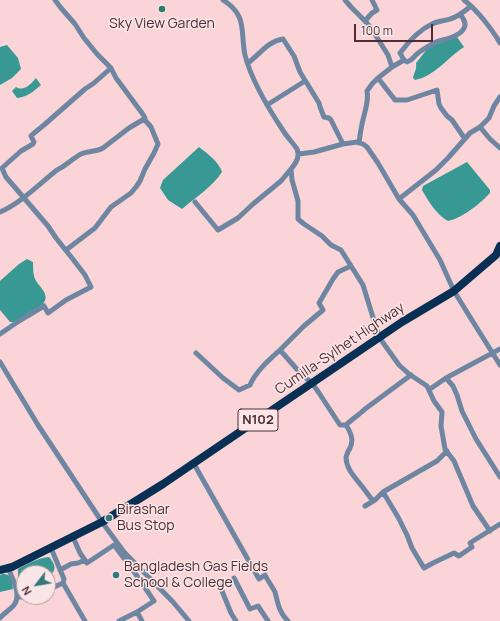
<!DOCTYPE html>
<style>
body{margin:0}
#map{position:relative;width:500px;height:621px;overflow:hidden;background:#fad4d7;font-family:Manrope,sans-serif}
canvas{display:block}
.north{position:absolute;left:16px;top:565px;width:40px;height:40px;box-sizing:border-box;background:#fae6e8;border:1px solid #b69c9f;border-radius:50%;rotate:239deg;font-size:11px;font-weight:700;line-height:16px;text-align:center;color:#512c32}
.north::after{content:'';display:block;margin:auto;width:14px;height:18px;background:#307976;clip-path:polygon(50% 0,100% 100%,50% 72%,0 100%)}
.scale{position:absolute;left:354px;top:24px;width:79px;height:18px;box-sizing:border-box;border:2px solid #512c32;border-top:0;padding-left:5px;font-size:12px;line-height:14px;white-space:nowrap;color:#512c32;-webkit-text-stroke:3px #fae6e8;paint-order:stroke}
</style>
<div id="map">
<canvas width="500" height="621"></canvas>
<div class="north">N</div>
<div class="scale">100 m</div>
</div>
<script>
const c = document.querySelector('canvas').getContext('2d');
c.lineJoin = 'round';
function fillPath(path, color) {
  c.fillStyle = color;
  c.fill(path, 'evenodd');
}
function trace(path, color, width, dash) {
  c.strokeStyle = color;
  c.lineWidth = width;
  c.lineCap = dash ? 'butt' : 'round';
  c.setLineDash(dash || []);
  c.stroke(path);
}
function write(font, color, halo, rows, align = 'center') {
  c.font = font + ' Manrope,sans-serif';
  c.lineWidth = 3;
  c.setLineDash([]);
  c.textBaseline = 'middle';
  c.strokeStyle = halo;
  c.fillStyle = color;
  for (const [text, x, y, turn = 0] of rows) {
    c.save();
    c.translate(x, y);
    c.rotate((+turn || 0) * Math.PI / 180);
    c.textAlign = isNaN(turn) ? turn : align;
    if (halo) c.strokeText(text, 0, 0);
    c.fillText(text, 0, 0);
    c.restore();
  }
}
fillPath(new Path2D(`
 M457,37L464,47C447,58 435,76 415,80L413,78C414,72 417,70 416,63L428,48L434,45Z
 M7,45L18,58L21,69L12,78L0,85V47Z
 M36,78L41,85C33,92 27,97 17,98L12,91L16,87C24,92 31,84 36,78Z
 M199,147C207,153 219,162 222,172C213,186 195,198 182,209L168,200L160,188L163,180Z
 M467,162L490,190V193C480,204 462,218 448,221C436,214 429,202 422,190L423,186Z
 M27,259L33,262C33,266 33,272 34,276C36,286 52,293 43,304L14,322H10L0,310V281L19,264Z
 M49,557C55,564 58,571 48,576V573H24L23,585L18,578V569C27,564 38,558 49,557Z
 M3,574C12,574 12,581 13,589L0,592V575Z`), '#379894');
trace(new Path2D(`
 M223,0C248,16 240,31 245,55C251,79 270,111 284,132C288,138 293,143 297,149C300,157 296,163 291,169L292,180L298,201V219L304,224L322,236L331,245L341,250L363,285L379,337L399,365L409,374L427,386L434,401L442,412L441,426L445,449L454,461L473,506L490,531
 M345,0L351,7L365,21
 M372,0L377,10L372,13L365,21L371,28L388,55L392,67L378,78
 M464,0C477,10 492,29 500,43
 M404,60L407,62C413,60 413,57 417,54C420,51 432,44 436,42C444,39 460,37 464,28C467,23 463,18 460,14
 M248,63C259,55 268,41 283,39L294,56L300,72L319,103L320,107L324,117L329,118L331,120L343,144
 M392,67L404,60L400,53C409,41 419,30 432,24C438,21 444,21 450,19C458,17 465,11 471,6
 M267,105L305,81
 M480,127L490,139L500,148
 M359,143C360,135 361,127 363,120C365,110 369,102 367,91L372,84L378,78L395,100H407L437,90L439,104L441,108L447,116L452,120L465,139
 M299,154L314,152L343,144L357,142L363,144L367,147L378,163L399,199L413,215L440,260L454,291L465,309L500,365
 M399,199L436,170L448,158L470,133L480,127L489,118L494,106L500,97
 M195,202L218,230L238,218L253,204L281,181L291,169
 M0,212C21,203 39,184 57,170C66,166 73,158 81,154C88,151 96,152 103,148L129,128L144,119L145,118L142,113L116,78L111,68
 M66,250L95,228L111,207L131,193L136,187L140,181L145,169L154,153L158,144L151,127L144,119
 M0,334L19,321L44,306L48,313L66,300L91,287L85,275L72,258L56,238L48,226L6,177L2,168L21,151L33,144L34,142L31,136L33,134L44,125L85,89L94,83L111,68L97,54L84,38L75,24L61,8L55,0
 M280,350L304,326L323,310L319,303L333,279L338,272L351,266
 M196,353L223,378L239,390L250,385C256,371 269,360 280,350L302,375L312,383L319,393L340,425H346
 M0,362L38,425L102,522L124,552L173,602L189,621
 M446,378L453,386L457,395L462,411L476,439L500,477
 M430,389L446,378L500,349
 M194,464L259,579L265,575C268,581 272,586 275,592C278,603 279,613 288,621
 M383,492L398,517L407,535L412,548L424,568L433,563L454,553L459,556L472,547L470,543L473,541L500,524
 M373,501C370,497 367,493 364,489C357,479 346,470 346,457C347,454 348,451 350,448C354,440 351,433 346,425C352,419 359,415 365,409L411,375
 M365,506L375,500L383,492L437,461L447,451
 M73,537L80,553L87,563L114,545L135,573L154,601L137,612
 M60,570L71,564L78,563L85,560
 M234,578L250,609L258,606L268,621
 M63,583L85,621
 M220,586L231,613L236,621
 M48,589L52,588L63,583L64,579L51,548
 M17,597H24
 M0,618C4,613 10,610 14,605C22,595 12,578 8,568
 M119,621L137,612L142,621`), '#6e86a1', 5);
trace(new Path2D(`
 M0,570L12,567L102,522L163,484L402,322L454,291L496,255L500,246`), '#083055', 8);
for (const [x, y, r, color] of [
 [162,9,4,"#307976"],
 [109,518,4,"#307976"],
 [116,575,4,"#307976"]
]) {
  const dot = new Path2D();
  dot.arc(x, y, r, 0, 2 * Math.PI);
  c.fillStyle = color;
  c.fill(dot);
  trace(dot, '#fae6e8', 1.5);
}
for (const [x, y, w] of [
 [258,420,40]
]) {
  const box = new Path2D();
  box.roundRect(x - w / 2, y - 11, w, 22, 3);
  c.fillStyle = '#fae6e8';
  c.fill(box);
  trace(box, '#512c32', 1);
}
write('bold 13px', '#512c32', null, [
 ["N102",258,420]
]);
write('14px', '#512c32', '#fae6e8', [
 ["Sky View Garden",162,24,"center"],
 ["Birashar",117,510],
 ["Bus Stop",117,526],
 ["Bangladesh Gas Fields",124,567],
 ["School & College",124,583]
], 'left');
write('14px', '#512c32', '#fae6e8', [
 ["Cumilla-Sylhet Highway",340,349,-34]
]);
</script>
